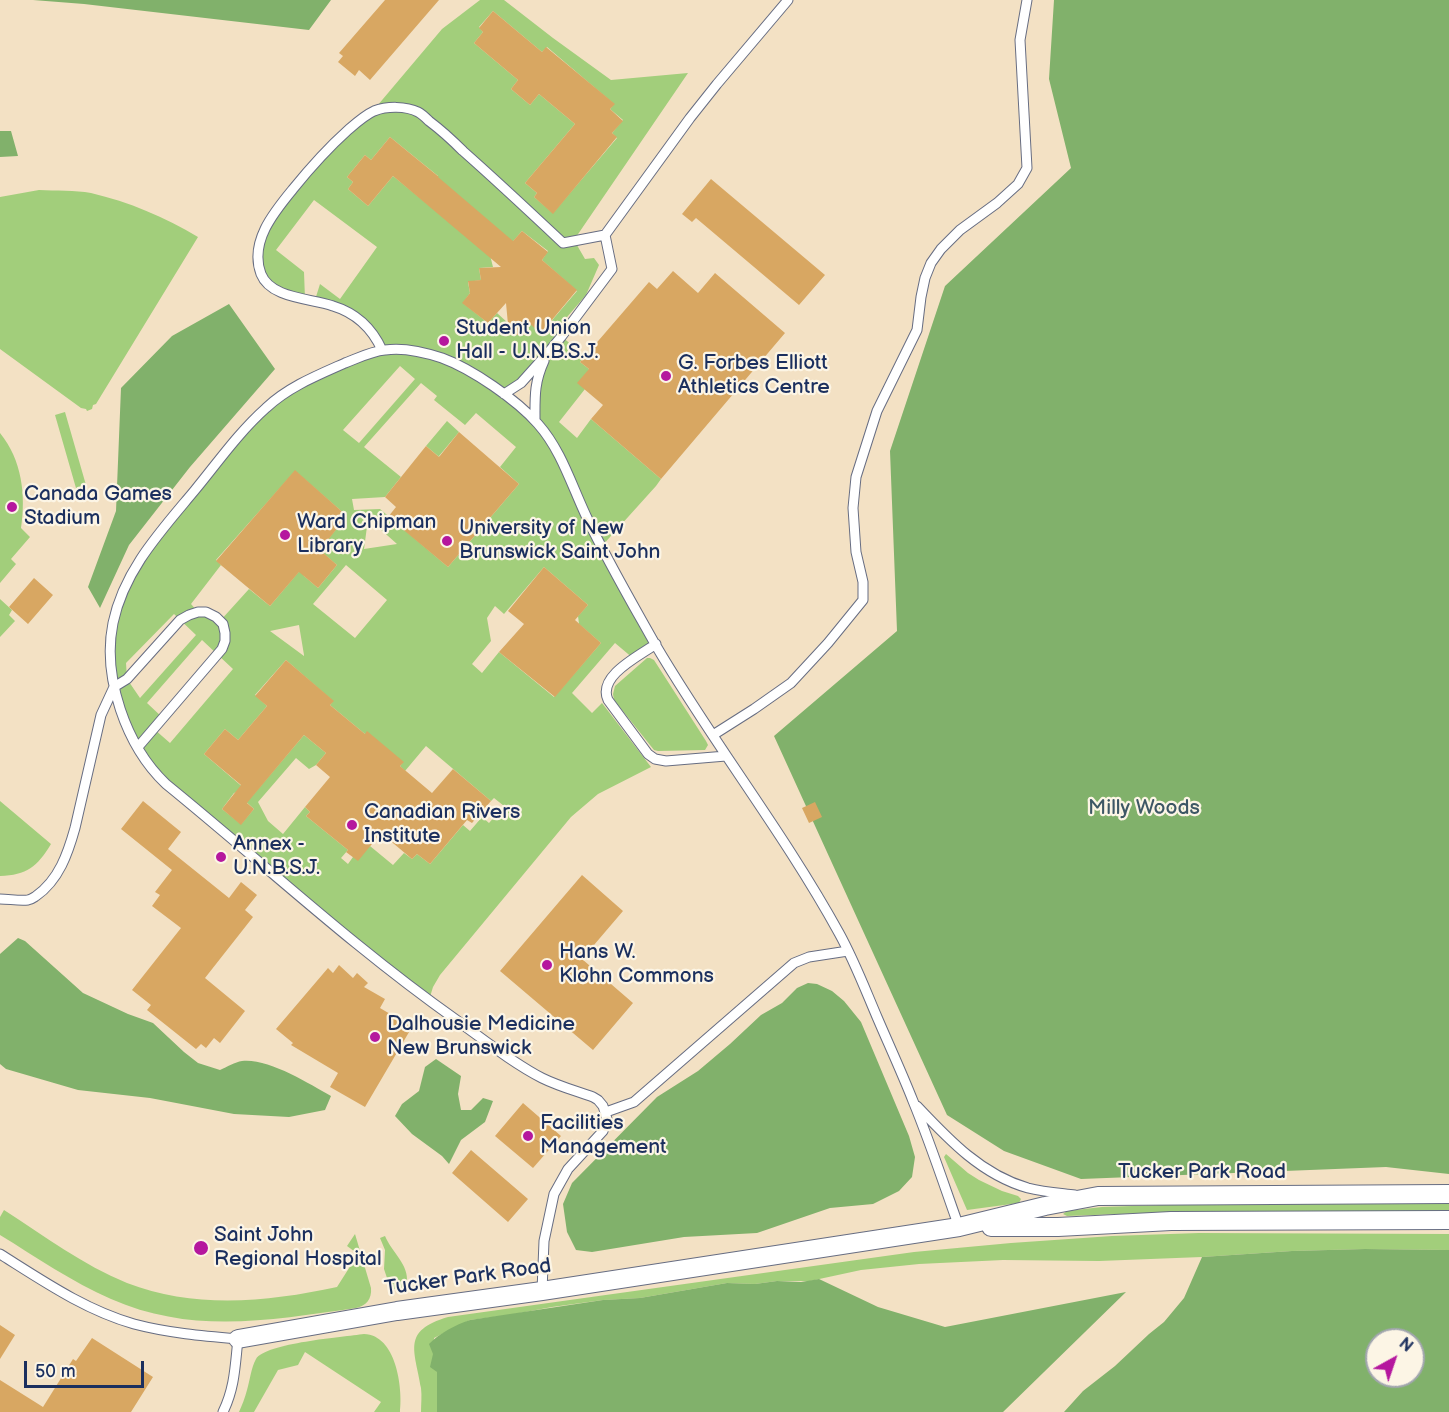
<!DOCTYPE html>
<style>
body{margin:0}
#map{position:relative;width:1449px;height:1412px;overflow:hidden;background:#f3e1c4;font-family:"Balsamiq Sans",sans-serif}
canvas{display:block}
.north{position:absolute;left:1365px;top:1328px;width:60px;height:60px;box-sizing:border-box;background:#fcf5e5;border:2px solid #a2a6af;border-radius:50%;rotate:40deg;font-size:16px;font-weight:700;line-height:24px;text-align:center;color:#1b2f5e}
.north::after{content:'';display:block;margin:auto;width:21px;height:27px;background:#b5179e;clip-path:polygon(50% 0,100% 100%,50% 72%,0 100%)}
.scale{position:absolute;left:24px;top:1361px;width:120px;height:27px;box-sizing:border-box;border:3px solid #1b2f5e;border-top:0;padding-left:8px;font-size:18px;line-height:21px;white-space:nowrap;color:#1b2f5e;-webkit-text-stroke:4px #fcf5e5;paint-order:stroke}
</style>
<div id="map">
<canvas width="1449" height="1412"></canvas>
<div class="north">N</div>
<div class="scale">50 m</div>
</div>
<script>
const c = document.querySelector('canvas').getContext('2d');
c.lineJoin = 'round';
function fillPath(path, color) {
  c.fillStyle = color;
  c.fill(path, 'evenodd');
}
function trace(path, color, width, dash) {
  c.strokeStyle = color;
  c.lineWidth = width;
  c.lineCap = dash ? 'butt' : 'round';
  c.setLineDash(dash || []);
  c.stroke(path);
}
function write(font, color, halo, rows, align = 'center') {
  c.font = font + ' "Balsamiq Sans",sans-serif';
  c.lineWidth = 4.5;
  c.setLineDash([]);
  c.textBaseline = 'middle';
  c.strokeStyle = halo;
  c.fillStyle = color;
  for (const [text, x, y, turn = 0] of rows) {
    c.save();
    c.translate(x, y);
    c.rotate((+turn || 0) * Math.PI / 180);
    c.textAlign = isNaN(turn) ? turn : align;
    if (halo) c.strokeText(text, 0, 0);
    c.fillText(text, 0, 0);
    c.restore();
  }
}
fillPath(new Path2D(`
 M480,0H504L553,38L611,80L688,73L574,240L585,259L594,258L599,265L586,295L555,331L585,356L580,362L589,369L585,389L559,422L577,438L591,419L661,479L656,486L601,547L656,644L634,659L615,643L572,693L592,713L602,703L651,767L598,794L571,817L440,975L433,987L429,1000L166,784L128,727L110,644L129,577L253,420L292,389L382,349L361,321L315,300L320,284L340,299L377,247L314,200L276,250L304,272L305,299L290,296L262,276L263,232L313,164L372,112L442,29ZM493,11L542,52L547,47L614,104L610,109L623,120L612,133L617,138L553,213L534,197L537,193L525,183L575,124L539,94L530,105L511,89L518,80L474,43L483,32L479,27ZM390,137L438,176L432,185L508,247L522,231L548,251L542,260L577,291L542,332L525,320L524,335H510L508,323L497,313L488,323L463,303L470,293L468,282L481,280L479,268L493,267L490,255L393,176L368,206L348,189L353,182L347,177L365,155L371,160ZM400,366L415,379L359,443L343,430ZM539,372L535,419L504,394ZM421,383L437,396L434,400L465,425L476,413L516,447L500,467L519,484L448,567L380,509L354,510L352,499L385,497L401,477L364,447ZM295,471L347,516L315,555L324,554L337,565L318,588L304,576L302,568L270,606L249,589L220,621L198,612L191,604L221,565L216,560ZM368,519H369L397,544L364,549ZM346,565L387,600L355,638L313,604ZM544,567L588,605L578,616L579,624L601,643L554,697L499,652L482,673L472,664L491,641L487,618L495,606L504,614ZM174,614L196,635L140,698L127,679L126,663ZM299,625L304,655V656L270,631ZM202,640L233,669L170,743L154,729L163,718L147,703ZM286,660L333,701L330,705L365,734L403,762L400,766L405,771L426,746L491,801L494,798L504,806L489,823L482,817L470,831L463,825L430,864L417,854L412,859L404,853L393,865L370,846L353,857L348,864L341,858L348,850L306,816L310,812L305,807L283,834L268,821L258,802L296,758L309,769L316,765L326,753L304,735L253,795L243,799L254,809L241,824L222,809L234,793L245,789L204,754L225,729L238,740L267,706L255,695Z
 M39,190C56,191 75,190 91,193C129,202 165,217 198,237L96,404L93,405L92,409L87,411L86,409L81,408L0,349V197Z
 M65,412L90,499L80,502L55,415Z
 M447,421L459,432L439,456L462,476L426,446Z
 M0,433C22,460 26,495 21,528L30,537L11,559L16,564L0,583Z
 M0,599L12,610L9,615L15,621L0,637Z
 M647,658H650L654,660L706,741L708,745L705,750L658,751L654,750L614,700L613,694L615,686Z
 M0,801L51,844C37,867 27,875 0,876Z
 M946,1154L968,1173L979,1180L1002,1191L1018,1196L1021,1199L1019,1203L967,1210L944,1157Z
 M1192,1204H1449V1211H1199L1067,1216L1063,1214L1067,1211L1102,1207Z
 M4,1210C44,1236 83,1265 127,1283C194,1309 268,1302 337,1287L358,1254L347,1246L355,1234L371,1288C372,1299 366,1306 356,1308C271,1320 193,1335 111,1299C72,1282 36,1257 0,1235V1217Z
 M1199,1233L1449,1234V1250L1365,1249L1292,1251L1202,1257L1099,1261L1003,1260L919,1264L861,1270L810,1281H777L755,1284L727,1283L640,1298L603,1300L552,1307L509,1315L470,1320L434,1338L433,1354L437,1372V1412H421C421,1404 422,1396 421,1388C415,1350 401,1331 448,1317L914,1252L1011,1243L1112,1236Z
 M385,1236C392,1253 409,1264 407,1283L401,1289H394L389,1284L384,1269L385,1250L380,1238Z
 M364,1334C396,1335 403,1387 400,1412H374L381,1402L305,1352L298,1365L278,1370L254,1412H239C242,1405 245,1398 247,1390C250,1380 251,1368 256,1359C266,1343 343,1337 364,1334Z`), '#a2ce7b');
fillPath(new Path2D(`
 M33,0H331L309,30L84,4Z
 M1054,0H1449V1174L1386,1167L1081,1179L1004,1151L947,1115L774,736L897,631L890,451L945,286L1071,168L1049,79Z
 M0,131H11L18,156L0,157Z
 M229,304L275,369L190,467L129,545L100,608L88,587L116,511L121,388L172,336Z
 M18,938L25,941L83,993L128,1014L153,1023L184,1052L198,1063L220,1070C227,1067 235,1062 242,1061C268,1058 308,1083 331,1096L325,1110L289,1117L234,1114L150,1098L78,1090L6,1069L0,1064V954Z
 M808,983L817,984L832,991L844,1001L861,1022L909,1136L915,1157L912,1177L899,1191L873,1204L830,1208L757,1233L684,1237L592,1252L576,1250L567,1232L563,1204L572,1183L657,1097L698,1071L730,1044L761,1015L782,1003L797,988Z
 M436,1059L461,1076L458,1094L461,1110H471L483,1098L493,1101L485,1122L461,1140L449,1164L442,1156L412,1134L395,1116L402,1104L419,1091L425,1067Z
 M1365,1249L1449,1250V1412H1064L1083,1391L1115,1366L1149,1334L1164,1322L1184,1298L1202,1257L1292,1251ZM1377,1340H1413V1376H1377Z
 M819,1279L878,1307L945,1327L1126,1292L1003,1412H437V1372L430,1367L433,1354L429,1344C440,1333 455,1325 470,1320L603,1300L640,1298L727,1283L755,1284L777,1281L801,1282Z`), '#81b16b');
fillPath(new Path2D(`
 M385,0H439L370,80L359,70L355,76L338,62L343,56L339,53Z
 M493,11L542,52L546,47L615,104L610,109L623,121L612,133L617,137L553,214L534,197L537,193L525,183L575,124L539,94L530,105L511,89L518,80L474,43L483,32L479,28Z
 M390,137L439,177H438L513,241L522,231L548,252L542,260L577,290L541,333L525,320V335H509L506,303L488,323L462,303L470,293L468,281L481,280L479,268L501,267L393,176L368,206L348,189L353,182L347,177L365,155L371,160Z
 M711,179L825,275L799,305L696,218L692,222L682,214Z
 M673,271L698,293L715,273L785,333L661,479L591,419L603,405L577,383L589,369L580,362L649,282L657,289Z
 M459,432L519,484L448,567L388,517L396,507L385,497L426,446L439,457Z
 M295,470L347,516L320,550L337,565L318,588L299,572L270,606L216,561Z
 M544,567L588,605L575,620L601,643L555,697L499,652L524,624L508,611Z
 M34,578L53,595L28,624L9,607Z
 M286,660L334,701L330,705L365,734L367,731L404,762L400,766L432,793L453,769L491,801L472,823L467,820L430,864L417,854L412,859L381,833L358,861L346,852L348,850L306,816L310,812L305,807L330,777L316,765L326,753L304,735L247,803L254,809L241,825L222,809L241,785L204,754L225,729L238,740L267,706L255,696Z
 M143,801L181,832L168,849L229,898L241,882L257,895L245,910L253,917L205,978L245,1011L220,1043L214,1038L206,1048L201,1044L196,1049L147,1010L151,1005L132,990L181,928L152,906L160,895L155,892L172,870L121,829Z
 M815,802L822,817L809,823L802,808Z
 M582,875L623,911L582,959L633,1003L593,1050L500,971Z
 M339,965L353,978L357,973L368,983L364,987L385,999L380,1008L412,1027L365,1107L330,1087L338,1073L291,1045L293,1043L276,1029L328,968L333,973Z
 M523,1103L561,1136L533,1168L495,1136Z
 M471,1150L528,1199L508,1222L452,1173Z
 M0,1325L15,1335L0,1359Z
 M92,1338L153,1377L131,1412H0V1380L43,1407L73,1359L76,1361Z`), '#d8a762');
const service = new Path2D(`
 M382,350C372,328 356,313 333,306C311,298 271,299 261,274C249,242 274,212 293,189C310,168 328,148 348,130C356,123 365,115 374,111C387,106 406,106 418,112C422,114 426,118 429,121C441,130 452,140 463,151C497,181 530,212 563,243L605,235L690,118L717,84L788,0
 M504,394L521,383L547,354L561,337L612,269L605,235
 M535,420C535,397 534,383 544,361
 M656,644C639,656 597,676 608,700L648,754L655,759L666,761L726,756
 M713,735L754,709L791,683L828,643L863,600V582L856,552L853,508L856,477L877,411L917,330L921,297L925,278L931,263L941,249L960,230L997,203L1018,184L1027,168L1020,40L1027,0
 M0,899C9,899 19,901 28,900C32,899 33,898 36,896C59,880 68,853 75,828L101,715L114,687L127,679L180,620L189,615L198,612H206L216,617L223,624L225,633V641L222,649L138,747
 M917,1106C949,1140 982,1175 1028,1188C1044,1192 1059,1193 1075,1195
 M606,1112L634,1102L794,963L809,957L848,951
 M0,1254C43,1281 85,1310 134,1324C168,1333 203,1336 238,1339C235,1366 235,1387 223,1412
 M542,1291L544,1241L554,1194L568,1169L603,1131L607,1119L603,1106L598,1100L593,1097C576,1091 558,1086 542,1078C511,1062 483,1039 455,1019C353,947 262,862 166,784C126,746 102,677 113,623C124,570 161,531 195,490C218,462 239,432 266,408C288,387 318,375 345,363C358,358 372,351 385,350C404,347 424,352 442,358C472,369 517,400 538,424C562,451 572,487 588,520C608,562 632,603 655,644C713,743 784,833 839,933C854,960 865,989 877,1017C889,1045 902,1073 913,1101C930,1142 944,1185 959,1227`);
const minor = new Path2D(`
 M991,1227H1058L1171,1221L1449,1220
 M238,1339L397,1311L542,1291L959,1227L1045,1206L1098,1196L1449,1194`);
trace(service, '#676d82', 11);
trace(minor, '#676d82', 20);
trace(service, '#fff', 9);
trace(minor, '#fff', 18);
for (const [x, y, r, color] of [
 [444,341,6,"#b5179e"],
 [666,376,6,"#b5179e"],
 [12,507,6,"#b5179e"],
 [285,535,6,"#b5179e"],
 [447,541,6,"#b5179e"],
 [352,825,6,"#b5179e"],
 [221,857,6,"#b5179e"],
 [547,965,6,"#b5179e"],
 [375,1037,6,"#b5179e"],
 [528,1136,6,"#b5179e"],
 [201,1248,8,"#b5179e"]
]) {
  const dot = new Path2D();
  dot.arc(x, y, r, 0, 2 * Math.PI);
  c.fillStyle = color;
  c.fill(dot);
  trace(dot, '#fcf5e5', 2);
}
write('21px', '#1b2f5e', '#fcf5e5', [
 ["Student Union",456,329],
 ["Hall - U.N.B.S.J.",456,353],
 ["G. Forbes Elliott",678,364],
 ["Athletics Centre",678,388],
 ["Canada Games",24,495],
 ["Stadium",24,519],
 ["Ward Chipman",297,523],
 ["Library",297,547],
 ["University of New",459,529],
 ["Brunswick Saint John",459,553],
 ["Canadian Rivers",364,813],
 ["Institute",364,837],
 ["Annex -",233,845],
 ["U.N.B.S.J.",233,869],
 ["Hans W.",559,953],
 ["Klohn Commons",559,977],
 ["Dalhousie Medicine",387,1025],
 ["New Brunswick",387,1049],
 ["Facilities",540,1124],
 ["Management",540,1148],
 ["Saint John",214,1236],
 ["Regional Hospital",214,1260]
], 'left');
write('21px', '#3d5765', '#fcf5e5', [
 ["Milly Woods",1144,809]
]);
write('21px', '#1b2f5e', '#fcf5e5', [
 ["Tucker Park Road",1202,1173],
 ["Tucker Park Road",468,1278,-8]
]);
</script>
